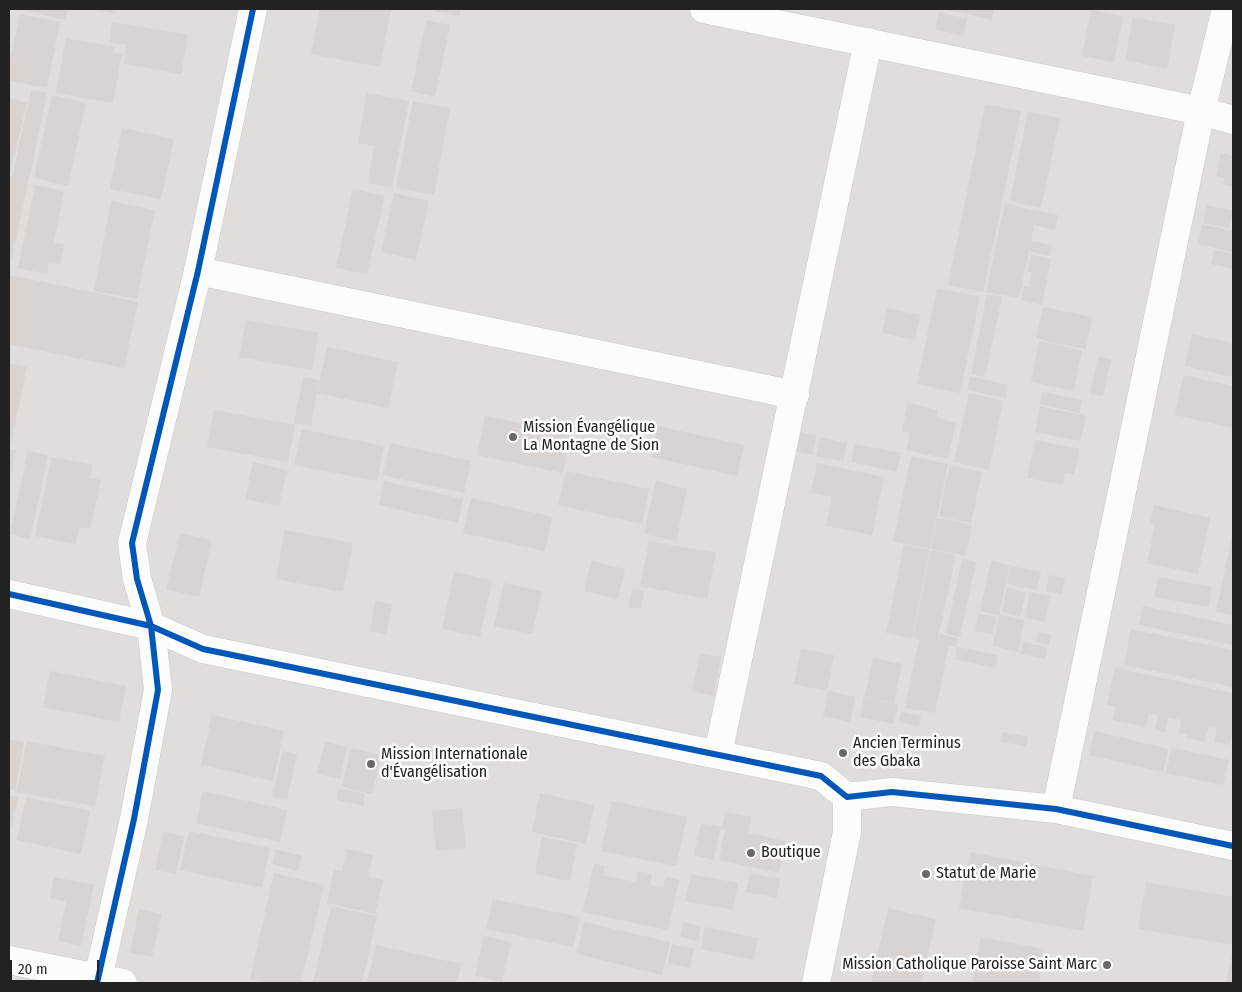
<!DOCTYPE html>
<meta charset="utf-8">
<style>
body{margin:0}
#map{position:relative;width:1242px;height:992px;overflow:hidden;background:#f0eeeb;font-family:"Fira Sans Condensed",sans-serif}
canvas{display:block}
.frame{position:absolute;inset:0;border:10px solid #222;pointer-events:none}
.scale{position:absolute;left:10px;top:960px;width:89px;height:22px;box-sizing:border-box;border:2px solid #222;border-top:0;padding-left:6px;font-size:15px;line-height:18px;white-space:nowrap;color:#222;-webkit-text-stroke:4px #fff;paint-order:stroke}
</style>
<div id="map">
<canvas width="1242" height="992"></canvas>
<div class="frame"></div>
<div class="scale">20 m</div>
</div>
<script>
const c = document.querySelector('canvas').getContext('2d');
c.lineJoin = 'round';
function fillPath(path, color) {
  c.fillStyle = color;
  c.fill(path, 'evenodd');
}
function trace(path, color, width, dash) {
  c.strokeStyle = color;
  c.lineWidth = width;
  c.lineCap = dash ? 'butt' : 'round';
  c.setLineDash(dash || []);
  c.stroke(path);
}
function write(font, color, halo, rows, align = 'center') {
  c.font = font + ' "Fira Sans Condensed",sans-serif';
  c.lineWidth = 5;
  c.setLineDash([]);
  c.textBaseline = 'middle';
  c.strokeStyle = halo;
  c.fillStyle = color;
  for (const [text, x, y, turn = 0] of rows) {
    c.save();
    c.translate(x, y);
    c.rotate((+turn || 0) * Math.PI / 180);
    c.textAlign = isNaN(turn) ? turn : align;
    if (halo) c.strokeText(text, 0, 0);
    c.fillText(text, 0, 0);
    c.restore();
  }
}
fillPath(new Path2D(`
 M9,9H1233V983H9Z`), '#dfdedc');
fillPath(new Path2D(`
 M19,9H68L65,20Z
 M94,9H116L115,14Z
 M320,9L391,10L380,67L311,54Z
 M435,9H461L459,16L434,11Z
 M944,9H994L992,20Z
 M1091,10L1123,16L1114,62L1082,56Z
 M939,12L967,19L963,36L935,29Z
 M20,14L60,22L47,88L9,81V66Z
 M1133,17L1175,25L1167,69L1125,60Z
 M426,20L450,25L435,97L411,91Z
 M112,22L188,35L181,74L124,64L127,45L109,42Z
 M66,38L114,47L112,53L122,54L113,103L56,93Z
 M31,90L47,93L12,258L9,257V98L27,103L9,176L12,177Z
 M367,93L409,101L392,187L368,183L374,146L358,143Z
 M52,95L86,103L68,186L34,178Z
 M413,101L450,108L434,195L396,188Z
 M985,104L1021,111L983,292L948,285Z
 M1028,112L1060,118L1041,208L1010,201Z
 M122,128L174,139L161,199L110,189Z
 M1221,153L1233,156V187L1223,185L1225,178L1216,176Z
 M35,185L64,191L54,242L64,244L60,264L49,262L47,274L18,268Z
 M353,189L385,196L367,274L336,268Z
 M394,193L429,201L416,260L381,252Z
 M111,201L155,210L137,299L94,291Z
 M1005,204L1058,215L1055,230L1034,225L1031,241L1052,245L1050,256L1029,251L1019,298L986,292Z
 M1207,205L1233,211L1229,228L1203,223Z
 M1202,224L1233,231L1232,252L1198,244Z
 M1214,250L1233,254V269L1211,264Z
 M1031,255L1051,259L1042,305L1021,300L1024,286L1029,287L1032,272L1028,271Z
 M10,275L138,302L124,368L9,344Z
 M937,288L980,297L960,393L917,384Z
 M987,294L1002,297L985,377L971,374Z
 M1043,307L1092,317L1086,349L1036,339Z
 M887,308L920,315L915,340L882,333Z
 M246,320L319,333L312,370L239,357Z
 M1192,334L1233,343V377L1185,366Z
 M1039,341L1082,351L1074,391L1031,382Z
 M327,347L398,362L388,408L317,393Z
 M1098,356L1111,359L1103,396L1090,394Z
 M9,363L27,367L10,449L9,448Z
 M1183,375L1233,386V428L1175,415Z
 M970,376L1008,385L1006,398L967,390Z
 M303,377L319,380L311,426L294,423Z
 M1043,392L1082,400L1079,413L1040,404Z
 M969,393L1003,401L989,470L954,462Z
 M908,403L938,410L936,418L956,423L948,459L906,450L910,433L902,431Z
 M1040,406L1086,416L1081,441L1035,432Z
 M214,410L295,425L288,462L207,447Z
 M485,416L570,433L563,473L477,455Z
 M658,426L744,445L737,476L651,457Z
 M302,429L384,446L377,481L294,465Z
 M790,430L816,436L812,455L786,449Z
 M820,437L847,443L843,461L816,456Z
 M1035,440L1080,449L1074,475L1065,473L1063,485L1027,478Z
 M390,443L471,461L464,493L383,475Z
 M855,444L901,453L897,472L851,462Z
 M9,449L16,450L10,482L9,481Z
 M28,451L48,455L30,539L10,534Z
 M911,456L948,464L930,549L893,542Z
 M52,457L93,465L90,478L101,480L90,529L79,527L76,544L35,536Z
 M253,462L287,470L279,506L245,499Z
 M817,463L884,477L872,535L826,526L832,497L811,492Z
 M950,465L982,472L971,523L939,516Z
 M566,471L649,489L642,524L558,505Z
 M384,481L463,499L458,523L379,505Z
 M656,481L687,489L676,541L644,534Z
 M471,498L552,517L545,551L463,533Z
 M1154,505L1210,518L1198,574L1147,563L1155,524L1150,523Z
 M937,518L972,525L966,556L931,549Z
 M285,530L353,543L343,592L276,579Z
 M180,533L212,540L199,597L166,589Z
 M1232,536H1233V615L1216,612Z
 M649,541L716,553L707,599L640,586Z
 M904,545L930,550L912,638L886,633Z
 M931,550L956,555L937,643H938L940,634L958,638L956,647L949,645L935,713L905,708L919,639L913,637Z
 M962,559L976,562L960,637L946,634Z
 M591,561L625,569L618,599L584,591Z
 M991,561L1010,565L999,615L980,611Z
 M1011,566L1041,572L1037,590L1007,584Z
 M454,572L492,580L480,637L442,629Z
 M1049,575L1065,578L1062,594L1046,591Z
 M1158,577L1212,587L1209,607L1154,597Z
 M504,583L542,591L532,634L494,626Z
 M1007,588L1026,593L1020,616L1002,612Z
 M632,589L644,591L641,609L628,607Z
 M1030,592L1050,596L1045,622L1025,618Z
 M375,601L392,604L386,634L370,631Z
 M1143,606L1233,625V645L1139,625Z
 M978,614L996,617L993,634L975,631Z
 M999,615L1024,620L1018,652L993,646Z
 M1131,629L1233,650V687L1124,665Z
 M1038,632L1051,634L1049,645L1036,642Z
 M1023,642L1047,647L1045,659L1020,654Z
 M957,647L998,655L996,668L955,659Z
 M801,649L834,655L827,691L794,684Z
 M700,653L721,657L713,696L692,691Z
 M873,658L902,664L894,703L865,697Z
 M1115,668L1233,693V731L1230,745L1214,742L1217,728L1209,726L1205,742L1186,738L1187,734L1179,733L1181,720L1168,717L1165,732L1155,730L1158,715L1149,713L1146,727L1113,720L1116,707L1107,705Z
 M50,671L126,686L119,722L43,707Z
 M828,691L855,697L850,722L823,716Z
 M864,697L898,705L894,724L860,717Z
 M901,712L921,716L919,726L898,722Z
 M212,715L284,731L273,781L201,765Z
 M1095,731L1168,749L1163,772L1089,755Z
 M1002,732L1028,737L1026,747L1000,741Z
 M9,739L24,742L15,790L9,789Z
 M27,741L105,756L95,806L17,792Z
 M325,742L347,747L340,779L317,774Z
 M351,748L381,755L372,794L342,787Z
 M1172,748L1229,760L1223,785L1166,773Z
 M283,751L297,754L287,800L272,797Z
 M339,788L365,794L363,806L337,800Z
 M203,791L287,810L280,842L196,823Z
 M540,793L594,805L586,844L532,832Z
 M9,795L18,797L10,837H9Z
 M26,797L90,811L81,854L17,840Z
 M612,801L687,817L676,866L601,851Z
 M462,808L466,848L436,851L432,811Z
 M725,812L751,817L748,833L786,841L779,873L719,860L725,829L722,828Z
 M701,823L721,827L713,860L694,855Z
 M189,831L270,848L262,888L180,870Z
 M163,832L184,836L176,874L155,870Z
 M542,837L577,844L570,881L535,874Z
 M275,849L302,856L298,871L272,864Z
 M347,849L373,855L368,877L383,880L375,914L327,903L334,870L342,871Z
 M970,852L1093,876L1083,931L959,908Z
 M594,863L605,866L603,875L636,882L638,871L652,874L650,885L663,888L666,877L679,880L668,930L583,912Z
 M274,873L324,885L301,983H267L250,979Z
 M750,873L780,879L777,898L746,892Z
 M691,874L738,883L733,910L685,901Z
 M54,877L94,885L81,946L58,941L66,902L50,898Z
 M1146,882L1233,897V945L1138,929Z
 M493,899L580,917L573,947L486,929Z
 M331,906L377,916L362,983H313Z
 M888,908L936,919L921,983H871Z
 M139,909L162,914L152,957L130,953Z
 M584,922L670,942L662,975L577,954Z
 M683,922L701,926L698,941L680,937Z
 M705,927L758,938L754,960L701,949Z
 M484,936L511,942L502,982L475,976Z
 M981,937L1044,949L1039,983H972Z
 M672,944L694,949L690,968L668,963Z
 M376,945L461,964L457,983H367Z
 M1232,954L1233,983H1226Z`), '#d7d4d2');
const minor = new Path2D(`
 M704,9L1201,111L1233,120
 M198,271L795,395
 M9,594L151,626L158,690L134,819L97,983
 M718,754L868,42
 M847,797L892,792L1056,809L1233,846
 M1056,809L1201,111L1226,9
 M9,960L123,983`);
const tertiary = new Path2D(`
 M253,9L198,271L132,543L137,579L151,626L203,649L821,776L847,797V832L816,983`);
trace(minor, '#c9c8c7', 29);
trace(tertiary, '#c9c8c7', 29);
trace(minor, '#fdfcfc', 28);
trace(tertiary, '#fdfcfc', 28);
trace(new Path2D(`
 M9,594L151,626L203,649L821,776L847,797L892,792L1056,809L1233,846
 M97,983L134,819L158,690L151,626L137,579L132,543L198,271L253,9`), '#0057b8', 6);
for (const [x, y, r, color] of [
 [513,437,5,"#6a6968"],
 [843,753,5,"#6a6968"],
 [371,764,5,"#6a6968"],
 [751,853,5,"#6a6968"],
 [926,874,5,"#6a6968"],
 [1107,965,5,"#6a6968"]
]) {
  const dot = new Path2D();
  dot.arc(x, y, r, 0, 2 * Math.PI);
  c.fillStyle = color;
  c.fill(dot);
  trace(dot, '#fff', 2);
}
write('16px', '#222', '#fff', [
 ["Mission Évangélique",523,428],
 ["La Montagne de Sion",523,446],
 ["Ancien Terminus",853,744],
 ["des Gbaka",853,762],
 ["Mission Internationale",381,755],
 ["d'Évangélisation",381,773],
 ["Boutique",761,853],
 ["Statut de Marie",936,874],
 ["Mission Catholique Paroisse Saint Marc",1097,965,"right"]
], 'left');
</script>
